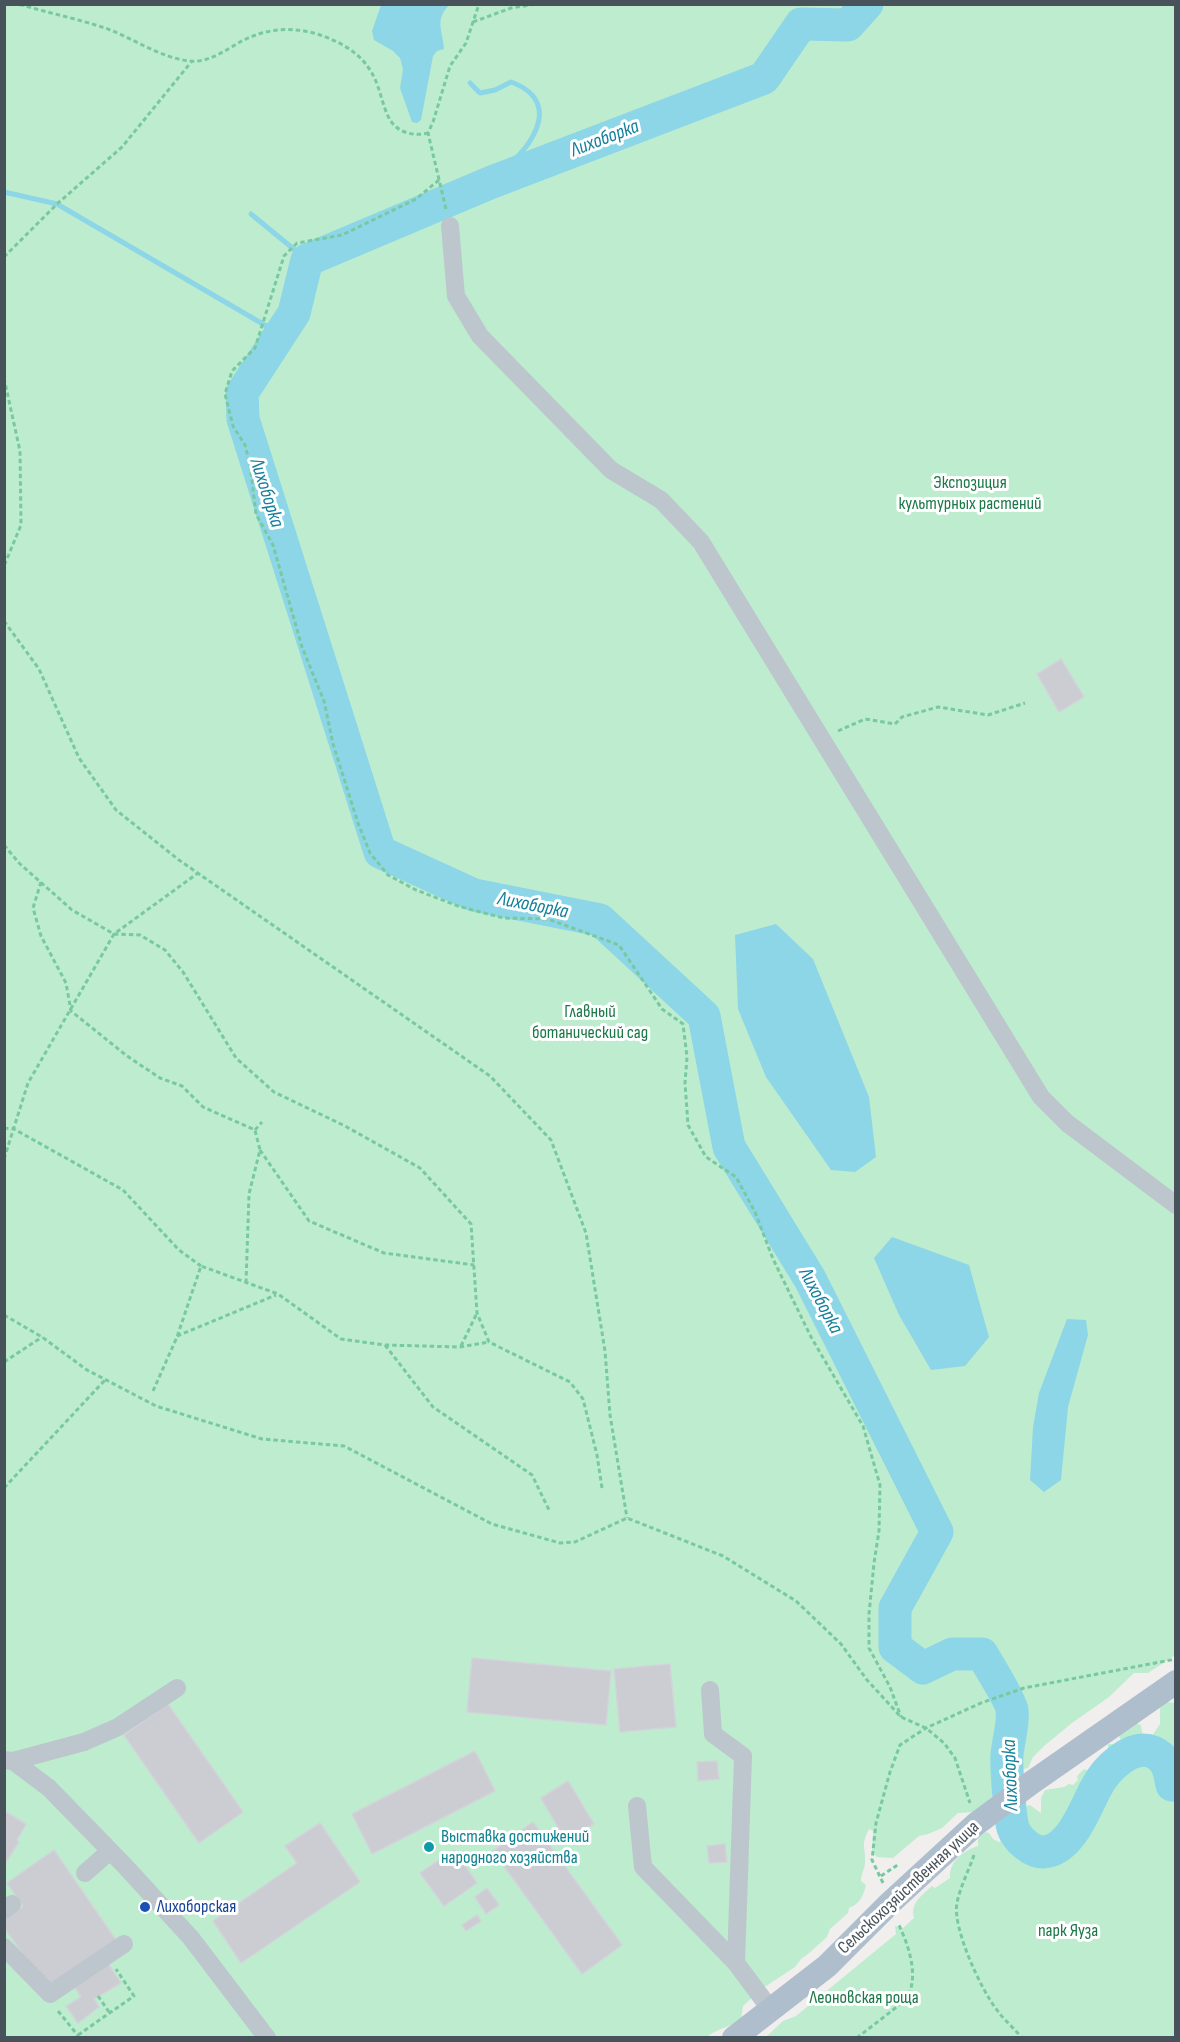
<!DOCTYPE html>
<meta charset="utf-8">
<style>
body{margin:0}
#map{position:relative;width:1180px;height:2042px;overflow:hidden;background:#f1eeee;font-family:"Sofia Sans Condensed",sans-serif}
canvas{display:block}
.frame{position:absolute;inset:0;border:6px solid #47525a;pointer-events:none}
</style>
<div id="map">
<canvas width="1180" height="2042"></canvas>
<div class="frame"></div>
</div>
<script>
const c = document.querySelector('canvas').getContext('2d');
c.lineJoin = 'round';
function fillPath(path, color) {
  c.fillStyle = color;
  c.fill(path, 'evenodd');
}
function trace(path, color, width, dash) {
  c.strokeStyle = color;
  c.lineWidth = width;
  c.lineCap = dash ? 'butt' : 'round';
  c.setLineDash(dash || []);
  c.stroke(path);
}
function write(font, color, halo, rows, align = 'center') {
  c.font = font + ' "Sofia Sans Condensed",sans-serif';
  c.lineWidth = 6;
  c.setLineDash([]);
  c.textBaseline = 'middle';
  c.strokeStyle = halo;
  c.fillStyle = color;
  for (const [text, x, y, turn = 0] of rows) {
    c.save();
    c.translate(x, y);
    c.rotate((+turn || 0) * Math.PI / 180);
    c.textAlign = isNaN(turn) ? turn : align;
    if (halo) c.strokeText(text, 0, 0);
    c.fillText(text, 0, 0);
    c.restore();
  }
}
fillPath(new Path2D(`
 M5,5H1175V1655L1148,1673H1134L1109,1697L1072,1723L1044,1746L1033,1757L1028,1768L1015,1771L994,1788L992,1797L975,1812L958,1813L942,1828L928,1834L919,1836L893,1858L877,1857L872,1852L873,1831L869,1829C860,1847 866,1845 865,1862C865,1869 861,1874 861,1881L866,1885C863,1896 860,1904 849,1908L848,1913L830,1929L827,1937L808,1954L801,1959L795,1967L763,1988L743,2006L741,2019C730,2028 717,2028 707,2037L5,2038Z
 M1167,1702L1175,1703V2037L765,2038L783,2021L796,2016L896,1934L895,1926L903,1928L914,1918C910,1903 922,1895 932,1886L935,1888L950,1878C949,1861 963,1851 978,1846V1839L985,1832L989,1833L993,1839L999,1842L1003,1839C998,1818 1001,1818 1016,1804L1024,1807L1030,1805L1041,1813V1798L1045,1790L1064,1787L1069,1784L1073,1785L1078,1780L1077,1776L1084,1769L1089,1771L1092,1764L1103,1761L1108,1757V1744H1113L1118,1751L1124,1746L1119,1736L1120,1732L1135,1723L1141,1725L1143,1739H1150L1160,1724V1707Z`), '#beeccf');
fillPath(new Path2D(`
 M381,5H449C434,21 443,30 444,49L437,51L433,56L421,120L417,123L412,122L400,88L403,69L400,58L393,51L374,40L372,31Z
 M776,924L813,959L869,1097L876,1157L855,1172L831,1170L766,1077L738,1009L735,935Z
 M892,1237L969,1265L989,1337L965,1366L931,1370L899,1315L874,1258Z
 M1067,1319L1086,1320L1088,1335L1068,1407L1061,1480L1044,1492L1030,1480L1033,1427L1039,1393Z`), '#8dd6e7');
trace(new Path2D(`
 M470,83L480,93L495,90L511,82C541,93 547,114 530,141C522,155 503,170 492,182
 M4,192L57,204L280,334
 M251,214L307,260`), '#8dd6e7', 5);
trace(new Path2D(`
 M867,4L848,25L801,24L764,78L492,182L307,260L294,313L242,393L243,419L380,852L474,895L600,920L704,1016L729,1147L810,1279L937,1532L895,1608V1647L923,1668L952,1654H982C988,1664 1011,1701 1012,1710C1014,1722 1008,1742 1007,1755C1006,1766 1010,1818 1013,1828C1017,1839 1031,1852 1043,1852C1071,1851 1085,1808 1096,1788C1105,1770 1131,1743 1153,1752C1168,1759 1169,1770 1172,1785`), '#8dd6e7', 33);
const building = new Path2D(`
 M1061,659L1084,697L1059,712L1037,674Z
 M472,1658L611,1671L606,1725L467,1712Z
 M670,1664L676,1727L620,1732L614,1669Z
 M168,1704L243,1812L199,1843L124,1735Z
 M475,1751L495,1791L372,1854L352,1814Z
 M717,1761L719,1779L698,1781L697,1762Z
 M568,1781L594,1824L566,1841L541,1798Z
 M4,1811L26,1824L17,1840L19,1842L4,1865Z
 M533,1822L622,1945L582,1974L493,1851Z
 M320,1823L360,1882L241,1963L213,1921L297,1863L285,1846Z
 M725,1844L727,1862L709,1863L707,1846Z
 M54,1850L116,1940L46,1988L4,1927V1919L23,1906L7,1883Z
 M454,1850L477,1883L444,1906L420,1873Z
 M487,1888L499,1905L486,1914L475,1897Z
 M477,1915L481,1921L466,1931L462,1925Z
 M108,1963L121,1983L94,1999L99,2007L78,2023L66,2006L81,1997L74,1986Z`);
fillPath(building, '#cbcdd2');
trace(building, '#d2d4d9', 1.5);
trace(new Path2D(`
 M12,4L22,5C49,13 78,19 105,28C133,38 160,58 190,61C208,63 226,50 240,42C266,28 293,26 320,35C338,41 357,51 368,67C380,83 381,103 389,118C396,132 413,137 428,133
 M473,22L511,8L537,4
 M439,180L416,199L342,235L297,243L284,256L255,348L232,371L225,394L233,426L245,445L250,465L256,514L273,545L302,647L324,701L333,744L358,823L370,853L388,875L416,890L458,906L503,918L548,919L619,945L662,1009L683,1024L687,1057L685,1083L688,1125L706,1157L736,1177L755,1212L773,1259L811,1337L863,1426L880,1485L879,1531L874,1563L869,1614V1648L890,1687L901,1717
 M446,209L428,133L433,122L450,66L466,43L479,4
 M4,257L57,204L122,147L192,61
 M4,378L20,451L21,525L4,566
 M4,621L39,669L79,758L116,810L179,860L490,1076L551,1140L586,1233L605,1351L610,1415L627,1518
 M838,731L865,719L895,724L902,717L938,707L988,715L1025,703
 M4,845L19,863L72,910L114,934L140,935L165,950L183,972L236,1058L274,1092L345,1126L420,1168L471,1224L477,1313L489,1342L570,1382L583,1399L597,1455L602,1488
 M41,882L33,908L41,936L66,983L71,1011L127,1056L160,1078L182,1086L203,1107L255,1130L260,1150L249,1194L246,1283
 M4,1128L14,1129L123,1190L179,1250L201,1266
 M255,1130L262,1122
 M260,1150L309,1221L384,1253L474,1265
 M4,1159L28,1083L114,934L198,873
 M4,1315L42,1337L87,1370L156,1406L262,1439L344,1446L492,1524L560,1543L575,1542L627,1518L723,1556L796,1601L841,1644L867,1680L901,1717L926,1728L944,1743L955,1758L970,1803
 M177,1336L276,1295
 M385,1345L433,1407L532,1475L550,1512
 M461,1346L477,1313
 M4,1362L42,1337
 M153,1391L177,1337L201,1266L278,1294L341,1339L385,1345L460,1347L489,1342
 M4,1488L105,1380
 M974,1855C969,1870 960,1887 957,1903C952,1927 981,1990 997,2010C1004,2020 1014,2028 1022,2038
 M881,1876L899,1864
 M883,1883L872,1860L876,1823L890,1772L900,1745L926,1728L981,1703L1024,1688L1176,1659
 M98,1996L109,2012
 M58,2011L80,2038
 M78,2035L134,1996L116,1969
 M857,2038C865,2031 905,2002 908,1996C919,1974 908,1944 898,1923`), '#78c9a0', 3, [4.5, 3]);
trace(new Path2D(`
 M450,226L456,296L480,336L611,470L661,500L701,542L1041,1097L1067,1123L1176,1205
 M710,1690L713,1734L743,1756L736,1963L771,2010
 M4,1760L13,1761L49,1788L124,1865L191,1938L267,2038
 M13,1761L84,1742L118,1727L177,1688
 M637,1806L643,1867L736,1963
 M85,1873L110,1851
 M4,1910L12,1904
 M4,1947L50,1994L124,1944`), '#bdc6cc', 18);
trace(new Path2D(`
 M734,2038L827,1966L890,1903L976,1824L1031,1783L1176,1682`), '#afbecc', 24);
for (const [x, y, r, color] of [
 [429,1847,6,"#0f9aa8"],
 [145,1907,6,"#1a4fb4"]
]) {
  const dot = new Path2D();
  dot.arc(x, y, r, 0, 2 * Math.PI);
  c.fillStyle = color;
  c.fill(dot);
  trace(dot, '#fff', 2);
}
write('18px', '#1b7848', '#fff', [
 ["Экспозиция",970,483],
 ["культурных растений",970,504],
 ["Главный",590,1012],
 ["ботанический сад",590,1033],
 ["парк Яуза",1068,1931],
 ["Леоновская роща",864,1998]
]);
write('18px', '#0d838f', '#fff', [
 ["Выставка достижений",441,1837],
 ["народного хозяйства",441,1858]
], 'left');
write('18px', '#47525a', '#fff', [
 ["Сельскохозяйственная улица",909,1888,-43]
]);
write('18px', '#164399', '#fff', [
 ["Лихоборская",157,1907]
], 'left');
write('italic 20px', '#13809b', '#fff', [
 ["Лихоборка",605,139,-21],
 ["Лихоборка",266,493,72],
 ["Лихоборка",533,906,11],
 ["Лихоборка",820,1301,62],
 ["Лихоборка",1011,1775,-92]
]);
</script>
